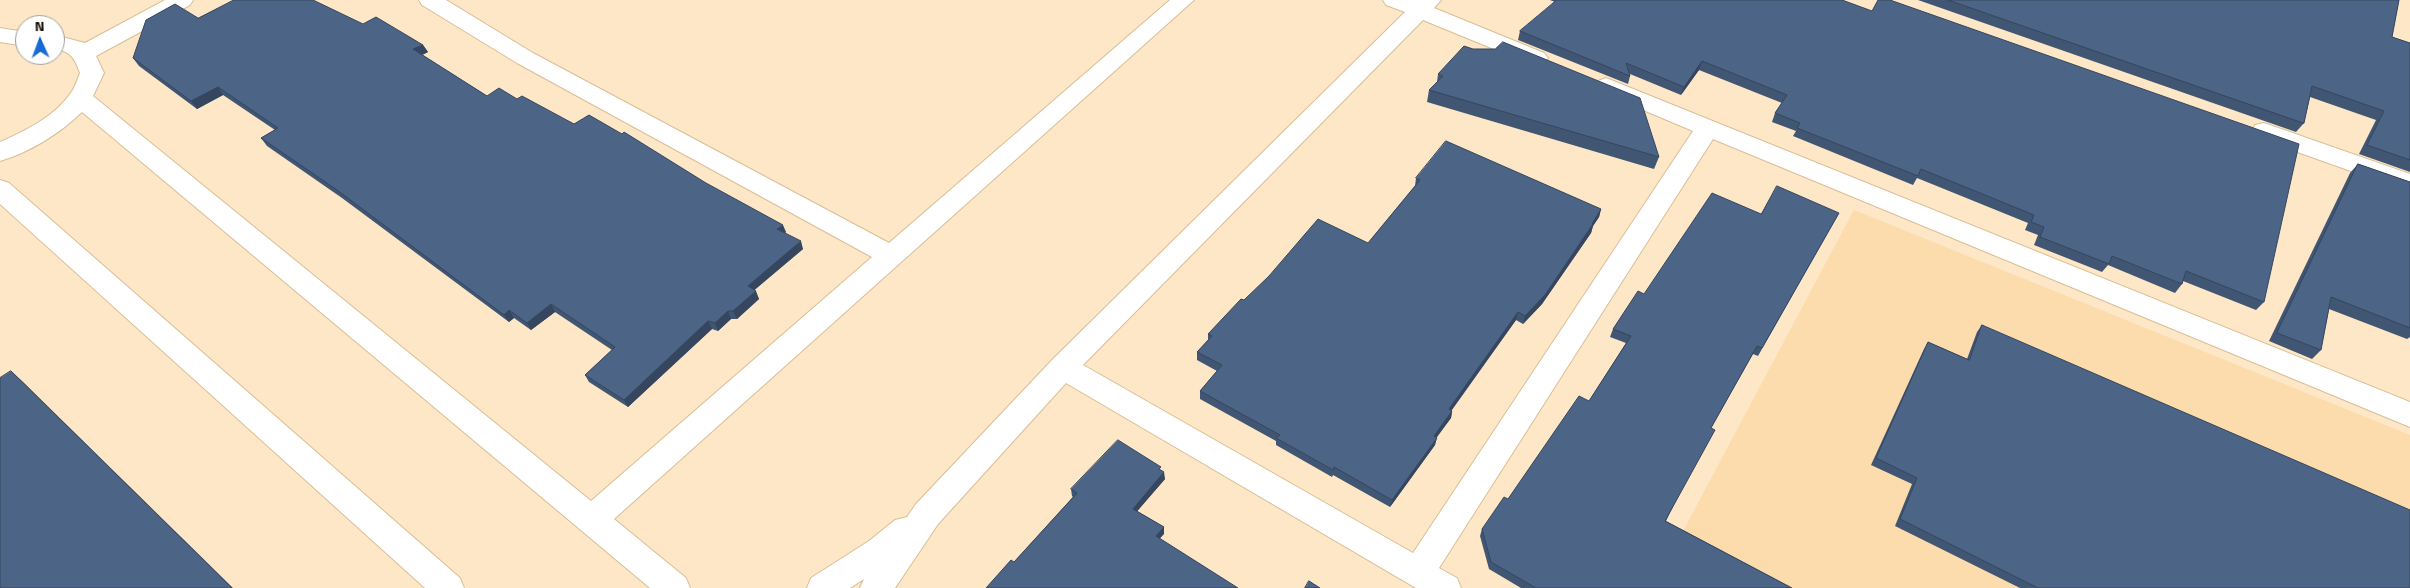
<!DOCTYPE html>
<style>
body{margin:0}
#map{position:relative;width:2410px;height:588px;overflow:hidden;background:#fde7c6;font-family:"Titillium Web",sans-serif}
canvas{display:block}
.north{position:absolute;left:15px;top:15px;width:50px;height:50px;box-sizing:border-box;background:#fff;border:1px solid #a09d99;border-radius:50%;rotate:358deg;font-size:14px;font-weight:700;line-height:20px;text-align:center;color:#120900}
.north::after{content:'';display:block;margin:auto;width:18px;height:22px;background:#186bd5;clip-path:polygon(50% 0,100% 100%,50% 72%,0 100%)}
</style>
<div id="map">
<canvas width="2410" height="588"></canvas>
<div class="north">N</div>
</div>
<script>
const c = document.querySelector('canvas').getContext('2d');
c.lineJoin = 'round';
function fillPath(path, color) {
  c.fillStyle = color;
  c.fill(path, 'evenodd');
}
function trace(path, color, width, dash) {
  c.strokeStyle = color;
  c.lineWidth = width;
  c.lineCap = dash ? 'butt' : 'round';
  c.setLineDash(dash || []);
  c.stroke(path);
}
fillPath(new Path2D(`
 M1854,210L2410,435V588H1790L1682,533Z`), '#fcdbac');
const minor = new Path2D(`
 M165,0H193L190,5L96,56L104,73L93,96L591,501L872,257L517,63L422,5L419,0H446L533,53L889,243L1170,0H1194L614,519L686,578L690,588H650L82,112C59,134 30,152 0,161V142C25,131 54,117 70,94C75,88 77,80 80,73C75,59 71,51 55,49V35L85,43Z
 M1383,0H1441L1434,8L1544,53L1548,58L1544,63L1536,65L1528,63L1423,20L1083,365L1413,553L1693,131L1598,91L1594,86L1598,81L1606,78L2410,402V427L1713,139L1439,568L1457,578L1461,588H1416L1066,383L938,524L895,588H860L864,579L850,588H807L811,578L869,541L895,520L907,517L916,504L1053,359L1405,12L1386,5Z
 M0,28L25,32V46L0,42Z
 M2264,123L2410,174V192L2255,137L2252,131L2255,125Z
 M0,180L9,183L460,578L464,588H425L0,204Z`);
trace(minor, '#d9be96', 2);
fillPath(minor, '#fff');
fillPath(new Path2D(`
 M1550,0H1842L2264,302L2256,310L2183,281L2182,284L2175,293L2108,265L2102,272L2034,245L2038,235L2025,230L2028,223L1917,178L1913,185L1793,136L1796,131L1772,122L1775,113L1782,103L1699,70L1681,95L1630,74V76L1628,84L1518,40L1520,31L1555,2Z
 M1918,0H2399L2392,37L2410,43V172L2359,154L2376,120L2310,97L2304,123L2296,132Z
 M198,18L423,45L428,52L422,55L487,96L517,99L574,124L786,232L785,233L803,249L754,290L759,299L737,319H731L718,331L712,329L628,407L589,382L585,375L612,350L555,312L531,330L514,318L509,322L342,198L267,146L261,138L275,130L223,95L197,109L139,66L133,58Z
 M1438,74L1659,157L1654,169L1427,102L1429,90L1437,82Z
 M2358,164L2410,182V337L2407,339L2329,309L2321,350L2312,359L2269,341L2350,173Z
 M1416,178L1601,209L1599,217L1593,226L1591,233L1542,304L1523,324L1516,320L1452,410V411L1451,418L1436,437L1435,445L1390,507L1333,475L1332,477L1276,445V441L1200,399V391L1217,371L1197,360V352L1208,340V334L1368,243L1415,186Z
 M1839,213L1758,356L1753,354L1711,428L1666,521L1792,588H1521L1489,569L1480,536L1482,529L1508,499L1589,401L1626,343L1610,337L1613,329L1644,294Z
 M1982,325L2410,588H2020L1895,526L1912,484L1871,465L1924,349L1928,342L1967,359L1977,332Z
 M1161,470L1165,479L1137,511L1164,527V534L1014,562L1073,497L1072,496L1071,489Z`), '#415673');
fillPath(new Path2D(`
 M423,45L428,52L418,57L413,49Z
 M1702,61L1699,70L1681,95L1684,87Z
 M218,87L223,95L197,109L191,101Z
 M1601,209L1599,217L1593,226L1591,233L1542,304L1523,324L1525,316Z
 M783,225L786,232L780,237L777,229Z
 M801,241L803,249L751,293L748,286Z
 M756,291L759,299L737,319L733,311Z
 M551,304L555,312L531,330L527,323Z
 M509,310L514,318L509,322L504,315Z
 M728,311L731,319L718,331L715,323Z
 M1518,312L1516,320L1447,416L1449,409Z
 M708,321L712,329L628,407L624,400Z
 M11,371L23,382L233,588H232Z
 M1452,411L1451,418L1432,444L1434,436Z
 M1437,438L1435,445L1390,507L1392,500Z
 M1164,472L1165,479L1134,515L1133,509Z
 M1164,527V534L1156,543V536Z`), '#35465e');
const building = new Path2D(`
 M234,0H313L363,24L376,17L423,45L413,49L487,96L499,88L517,99L522,96L574,124L589,115L622,134L624,132L706,183L783,225L777,229L801,241L748,286L756,291L733,311H728L715,323L708,321L624,400L585,375L615,347L551,304L527,323L509,310L504,315L337,190L261,138L278,128L218,87L191,101L133,58L146,20L175,4L198,18Z
 M1557,0H1842L1872,11L1878,0H1890L2299,144L2264,302L2186,271L2182,284L2112,256L2109,264L2040,237L2044,227L2031,222L2034,215L1921,169L1918,176L1797,128L1800,123L1775,113L1787,95L1702,61L1684,87L1626,63L1630,76L1520,31Z
 M1948,0H2399L2392,37L2410,43V160L2367,145L2384,111L2312,86L2304,123Z
 M1503,42L1640,98L1659,157L1429,90L1443,76L1438,74L1464,46L1473,49H1495Z
 M1446,141L1601,209L1592,224H1593L1545,295L1525,316L1518,312L1449,409L1452,411L1434,436L1437,438L1392,500L1334,467L1333,470L1276,438L1280,435L1200,391L1222,365L1197,352L1212,336L1208,334L1241,299L1244,300L1269,276L1318,219L1368,243L1420,180L1416,178Z
 M2358,164L2410,182V328L2331,297L2321,350L2277,333Z
 M1777,186L1839,213L1762,348L1757,346L1711,428L1715,430L1665,521L1792,588H1536L1491,562L1482,529L1504,497L1508,499L1579,396L1589,401L1631,336L1613,329L1638,291L1644,294L1712,193L1761,214Z
 M1982,325L2410,510V588H2038L1900,519L1917,478L1876,458L1928,342L1969,360Z
 M11,371L232,588H0V378Z
 M1118,440L1161,467L1159,469L1164,472L1133,509L1164,527L1156,536L1238,588H986L1011,560L1014,562L1077,493L1071,489Z
 M1309,581L1320,588H1305Z`);
fillPath(building, '#4c6486');
trace(building, '#35465e', 1);
</script>
